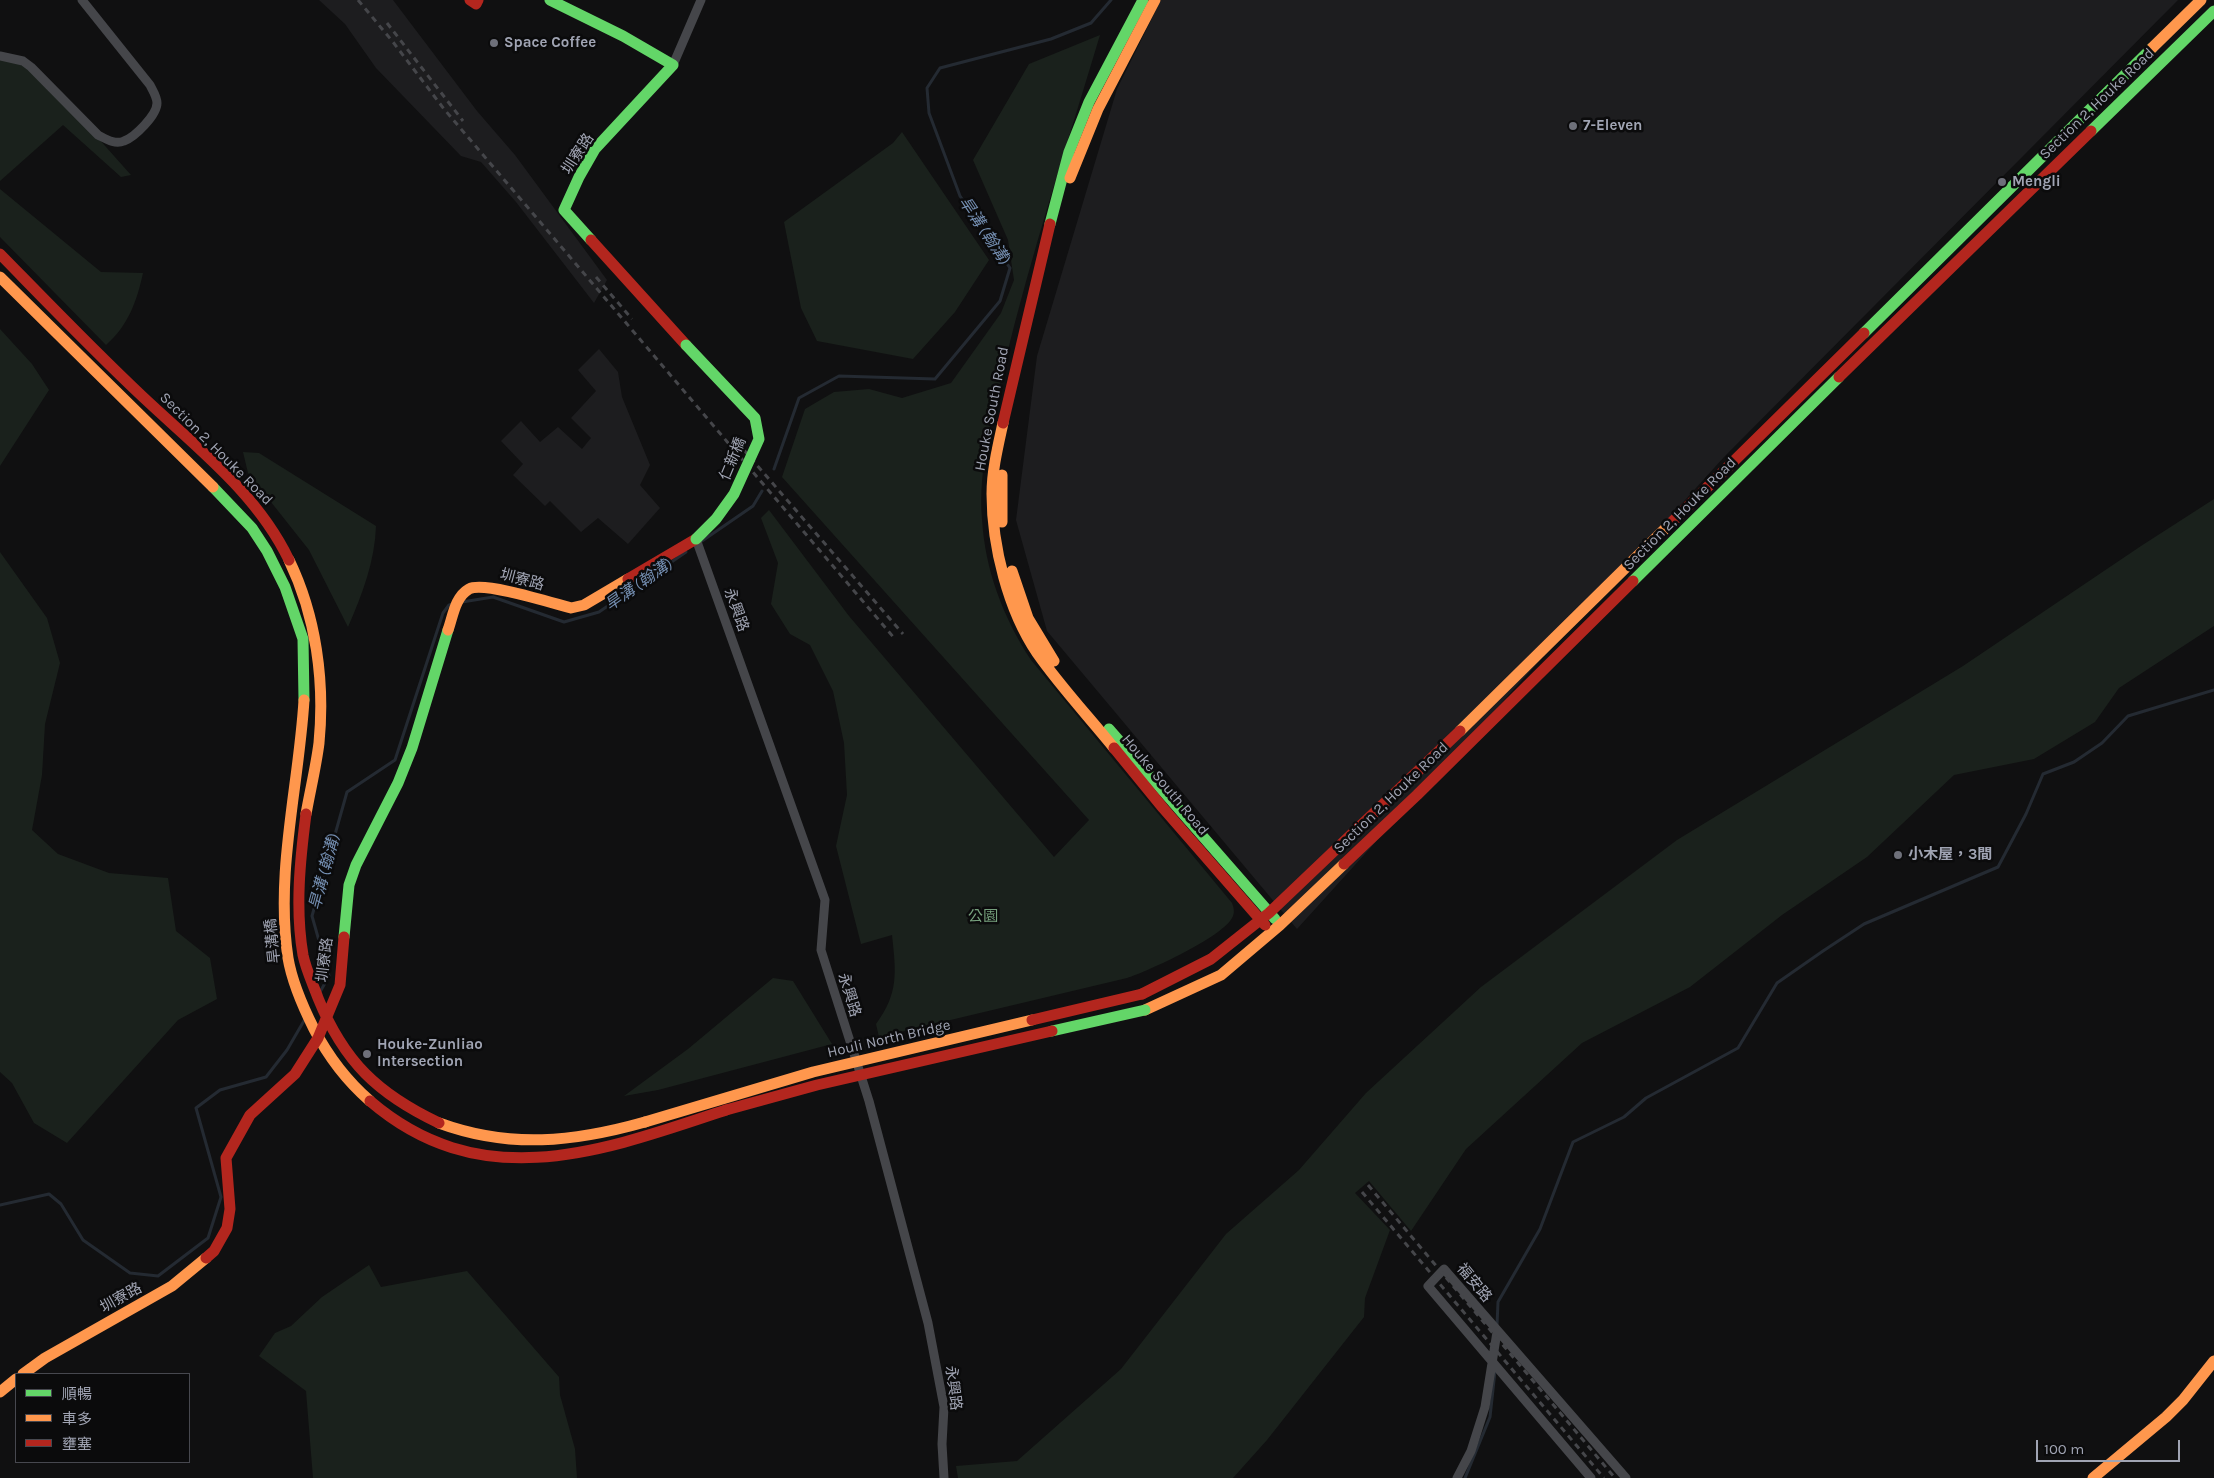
<!DOCTYPE html>
<meta charset="utf-8">
<style>
body{margin:0}
#map{position:relative;width:2214px;height:1478px;overflow:hidden;background:#101011;font-family:Karla,"Noto Sans TC",sans-serif}
canvas{display:block}
.legend{position:absolute;left:15px;top:1373px;width:175px;height:90px;box-sizing:border-box;background:#0b0b0c;border:1px solid #47484f;margin:0;padding:6px 9px;list-style:none;font-size:15px;color:#a0a4b3}
.legend li{display:flex;align-items:center;gap:10px;height:25px}
.legend b{width:25px;border:1px solid #47484f}
.scale{position:absolute;left:2036px;top:1440px;width:144px;height:22px;box-sizing:border-box;border:2px solid #a0a4b3;border-top:0;padding-left:6px;font-size:15px;line-height:18px;white-space:nowrap;color:#a0a4b3;-webkit-text-stroke:4px #0b0b0c;paint-order:stroke}
</style>
<div id="map">
<canvas width="2214" height="1478"></canvas>
<ul class="legend">
<li><b style="height:6px;background:#63d668"></b>順暢</li>
<li><b style="height:6px;background:#ff974d"></b>車多</li>
<li><b style="height:6px;background:#b3261e"></b>壅塞</li>
</ul>
<div class="scale">100 m</div>
</div>
<script>
const c = document.querySelector('canvas').getContext('2d');
c.lineJoin = 'round';
function fillPath(path, color) {
  c.fillStyle = color;
  c.fill(path, 'evenodd');
}
function trace(path, color, width, dash) {
  c.strokeStyle = color;
  c.lineWidth = width;
  c.lineCap = dash ? 'butt' : 'round';
  c.setLineDash(dash || []);
  c.stroke(path);
}
function write(font, color, halo, rows, align = 'center') {
  c.font = font + ' Karla,"Noto Sans TC",sans-serif';
  c.lineWidth = 5;
  c.setLineDash([]);
  c.textBaseline = 'middle';
  c.strokeStyle = halo;
  c.fillStyle = color;
  for (const [text, x, y, turn = 0] of rows) {
    c.save();
    c.translate(x, y);
    c.rotate((+turn || 0) * Math.PI / 180);
    c.textAlign = isNaN(turn) ? turn : align;
    if (halo) c.strokeText(text, 0, 0);
    c.fillText(text, 0, 0);
    c.restore();
  }
}
fillPath(new Path2D(`
 M319,0H393L477,111L515,155L607,280L594,303L516,202L481,162L461,156L376,68L345,24Z
 M1161,0H2178L1724,457L1297,929L1047,631L1016,520L1037,356L1117,89Z
 M599,349L618,372L622,397L650,465L640,485L660,508L628,544L598,518L581,532L550,501L545,506L513,475L523,464L501,441L521,421L540,442L558,427L582,449L591,438L571,418L596,391L578,370Z`), '#1d1d1f');
fillPath(new Path2D(`
 M1100,35C1067,145 1031,254 1004,366C993,416 978,467 982,519C985,570 1003,617 1031,660L1232,903C1234,908 1235,913 1232,918C1222,937 1149,971 1127,978L879,1037L876,1024C899,993 896,972 892,935L861,944L836,846L847,795L844,743L833,691L810,645L790,634L771,604L778,563L761,518L769,510L849,616L1054,857L1089,820L782,477L805,409L834,392L869,389L902,398L951,383L1001,313L1014,280L1008,240L973,160L1029,64Z
 M3,57L28,68L57,92L131,175L121,177L63,125L0,181V58Z
 M902,132L989,260L955,312L913,359L817,341L801,308L784,222L893,143Z
 M0,189L101,272L143,273C137,301 128,326 106,345L0,237Z
 M0,329L32,364L49,390L0,466Z
 M243,452L259,453L376,526C375,561 362,595 348,627L309,550L248,473Z
 M2214,499V626L2119,688L2095,722L2034,759L1954,775L1867,857L1782,915L1690,987L1582,1043L1466,1149L1411,1231L1369,1181L1355,1193L1390,1230L1365,1298L1364,1317L1267,1440L1233,1478H958L956,1466L1017,1461L1121,1369L1226,1234L1299,1170L1366,1093L1481,987L1677,840L1963,666L2141,546Z
 M0,552L47,618L60,663L45,724L42,775L32,830L58,854L109,873L168,878L176,931L210,958L217,999L178,1020L67,1143L34,1123L12,1083L0,1072Z
 M773,978L793,981L832,1044L658,1090L624,1096L688,1049Z
 M369,1265L381,1287L467,1271L559,1377L560,1395L575,1449L577,1478H313L306,1391L259,1356L275,1333L291,1326L322,1297Z`), '#1a211c');
trace(new Path2D(`
 M774,469L799,398L839,376L935,379L1000,301L1010,268L960,196L929,113L927,88L940,68L1051,39L1091,23L1111,0
 M702,541L753,506L762,491
 M462,602L493,597L564,622L599,612L686,552
 M320,992L329,976L312,916L347,792L395,760L443,613L449,605L454,604
 M0,1205L49,1194L61,1204L83,1240L130,1273L158,1276L208,1238L221,1197L196,1108L220,1090L266,1077L287,1050L305,1019
 M1497,1325L1498,1302L1540,1229L1573,1142L1624,1117L1646,1098L1738,1048L1777,983L1823,951L1864,924L1998,867L2026,814L2043,774L2074,762L2102,743L2128,716L2214,690
 M1465,1478L1490,1417L1495,1371`), '#242a32', 3);
trace(new Path2D(`
 M0,56L23,61L31,67L98,135C106,139 115,145 124,141C135,137 157,115 157,103C157,97 153,91 150,85L82,0
 M673,65L701,0
 M696,539L825,900L821,950L869,1101L928,1323L944,1407L942,1444L944,1478
 M1457,1478L1471,1451L1485,1407L1497,1332
 M1591,1478L1428,1286L1444,1269L1626,1478`), '#45464a', 9);
trace(new Path2D(`
 M550,0L623,36L673,65L595,149L579,177L564,210L591,240
 M2091,131L2214,11
 M1050,224L1069,152L1089,102L1143,0
 M1864,333L2152,48
 M213,487L252,528L267,551L285,587L303,639L304,700
 M1633,581L1839,377
 M1109,729L1275,919
 M344,937L349,885L356,865L398,783L412,748L448,630`), '#63d668', 11);
trace(new Path2D(`
 M2152,48L2201,0
 M1070,178L1098,109L1155,0
 M0,277L213,487
 M1003,423C998,446 992,470 992,494C992,546 1008,610 1037,653C1060,686 1089,717 1114,748
 M1002,475V522
 M289,560C316,616 325,681 319,743C316,767 310,791 306,814
 M1012,571L1028,618L1054,661
 M448,630C453,616 455,597 469,589C484,581 552,603 571,608L584,605L628,579
 M304,700C299,785 275,872 288,958C292,982 303,1007 314,1029C328,1056 347,1081 370,1101
 M1460,731L1670,524
 M1145,1010L1221,975L1280,925L1344,864
 M439,1123C510,1149 574,1142 645,1122
 M23,1374L45,1358L172,1286L206,1258
 M0,1392L16,1379
 M2093,1478L2166,1417L2183,1400L2214,1361`), '#ff974d', 11);
trace(new Path2D(`
 M470,0L476,4L478,0
 M591,240L686,345
 M0,254C47,302 94,351 143,397C196,447 257,493 289,560
 M1839,377L2091,131
 M1003,423L1050,224
 M1670,524L1864,333
 M628,579L696,539
 M1114,748L1163,808L1265,925
 M306,814C300,860 295,909 303,955C306,970 313,984 318,998C344,1062 378,1094 439,1123
 M1344,864L1417,795L1633,581
 M1142,994L1211,959L1269,913L1460,731
 M370,1101C482,1197 603,1151 726,1110
 M206,1258L214,1251L227,1228L230,1209L226,1158L250,1115L295,1074L318,1038L340,985L344,937`), '#b3261e', 11);
trace(new Path2D(`
 M358,0L393,42L444,109L895,639
 M387,23L463,121
 M596,277L632,319
 M736,441L903,634
 M1368,1185L1615,1478
 M1362,1192L1604,1478`), '#45464a', 3, [6, 5]);
trace(new Path2D(`
 M686,345L755,418L759,439L734,494L716,519L696,539
 M1052,1031L1145,1010`), '#63d668', 11);
trace(new Path2D(`
 M645,1122L813,1072L1032,1020`), '#ff974d', 11);
trace(new Path2D(`
 M1032,1020L1142,994
 M726,1110L817,1085L1052,1031`), '#b3261e', 11);
for (const [x, y, r, color] of [
 [494,43,5,"#6e707a"],
 [1573,126,5,"#6e707a"],
 [2002,182,5,"#6e707a"],
 [1898,855,5,"#6e707a"],
 [367,1054,5,"#6e707a"]
]) {
  const dot = new Path2D();
  dot.arc(x, y, r, 0, 2 * Math.PI);
  c.fillStyle = color;
  c.fill(dot);
  trace(dot, '#0b0b0c', 2);
}
write('bold 15px', '#a0a4b3', '#0b0b0c', [
 ["Space Coffee",504,43],
 ["7-Eleven",1583,126],
 ["Mengli",2012,182],
 ["小木屋，3間",1908,855],
 ["Houke-Zunliao",377,1045],
 ["Intersection",377,1062]
], 'left');
write('15px', '#a0a4b3', '#0b0b0c', [
 ["Section 2, Houke Road",2097,104,-44],
 ["圳寮路",578,154,-57],
 ["Houke South Road",992,409,-79],
 ["Section 2, Houke Road",216,449,45],
 ["仁新橋",733,459,-67],
 ["Section 2, Houke Road",1680,514,-45],
 ["圳寮路",522,580,15],
 ["永興路",736,610,70],
 ["Houke South Road",1165,785,50],
 ["Section 2, Houke Road",1391,798,-44],
 ["旱溝橋",273,941,-96],
 ["圳寮路",325,960,-83],
 ["永興路",849,995,73],
 ["Houli North Bridge",889,1039,-13],
 ["福安路",1474,1283,50],
 ["圳寮路",121,1298,-29],
 ["永興路",953,1388,83]
]);
write('15px', '#76a07d', '#0b0b0c', [
 ["公園",983,917]
]);
write('italic 16px', '#748eb1', '#0b0b0c', [
 ["旱溝 (翰溝)",984,231,56],
 ["旱溝 (翰溝)",639,585,-35],
 ["旱溝 (翰溝)",325,872,-75]
]);
</script>
